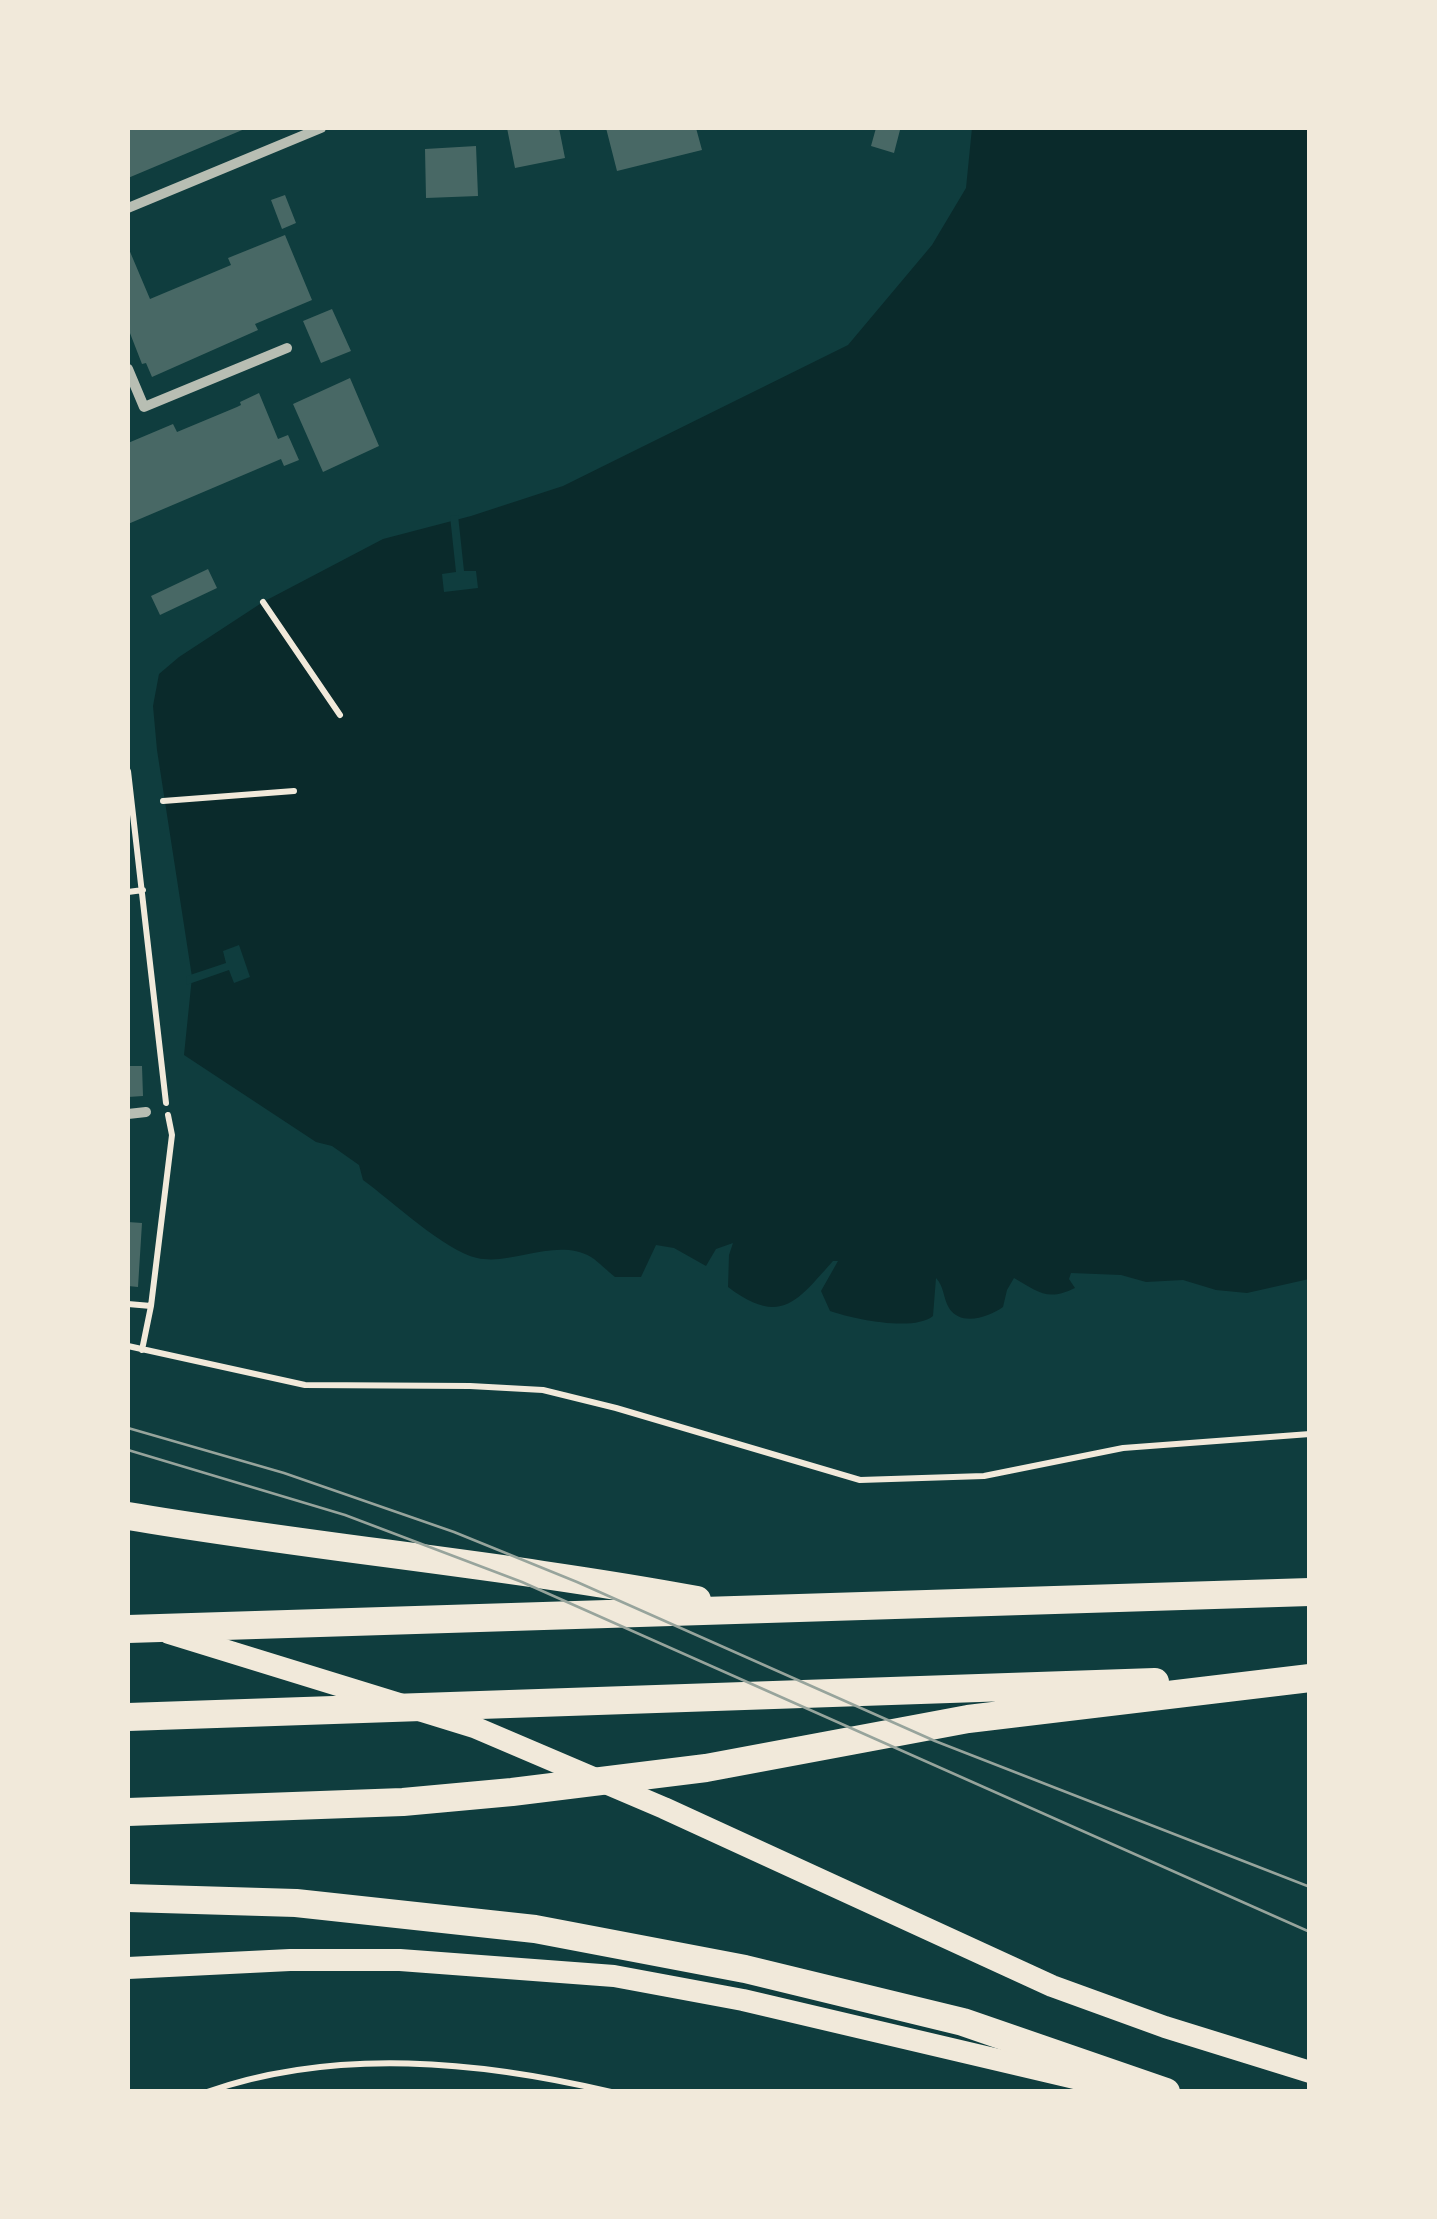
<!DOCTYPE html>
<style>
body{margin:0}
#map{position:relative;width:1437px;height:2219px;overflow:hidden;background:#0f3d3e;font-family:"Alegreya Sans",sans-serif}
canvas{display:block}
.frame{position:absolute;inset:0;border:130px solid #f1e9da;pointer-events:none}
</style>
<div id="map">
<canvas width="1437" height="2219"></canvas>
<div class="frame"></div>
</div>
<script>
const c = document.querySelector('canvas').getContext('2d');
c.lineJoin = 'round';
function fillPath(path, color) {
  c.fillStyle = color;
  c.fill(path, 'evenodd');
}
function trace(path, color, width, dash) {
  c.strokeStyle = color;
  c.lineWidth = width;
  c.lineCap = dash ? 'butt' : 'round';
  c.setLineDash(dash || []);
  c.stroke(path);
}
fillPath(new Path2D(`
 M972,128H1309V1279L1247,1293L1216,1290L1183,1280L1146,1282L1121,1275L1071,1273L1069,1279L1075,1288C1047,1302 1037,1291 1014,1278L1007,1290L1003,1307C989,1317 961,1327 949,1308C943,1298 944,1286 936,1278L933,1316C914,1332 853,1319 830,1311L821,1291L838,1261H833C797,1301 781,1327 728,1287L729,1255L733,1243L716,1249L706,1266L674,1248L656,1245L641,1277H615C607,1271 599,1262 591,1257C555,1237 513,1266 477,1258C445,1251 392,1201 363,1180L359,1165L332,1146L316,1142L184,1055L192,977L157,750L153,706L159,674L179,657L263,602L383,539L471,516L563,486L848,345L932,245L966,188Z`), '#0a2a2b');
fillPath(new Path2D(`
 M458,515L464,571H476L478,588L444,592L442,574L456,572L450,516Z
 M239,945L250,977L234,983L229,970L186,985L187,976L226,963L223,951Z`), '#0f3d3e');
fillPath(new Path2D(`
 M128,128H247L128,178Z
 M507,128H559L565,158L515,168Z
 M606,128H696L702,150L617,171Z
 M876,128L900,130L894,153L871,146Z
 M476,146L478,196L426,198L425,149Z
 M285,195L296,223L282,229L271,200Z
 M285,235L312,300L255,324L258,330L152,377L146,363L142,364L128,328V247L150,299L231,265L228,258Z
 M332,309L351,351L321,363L303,321Z
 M350,378L379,446L323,472L293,404Z
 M259,393L278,439L288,435L299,460L284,466L281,459L128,524V443L173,424L177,432L237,407L241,405L240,402Z
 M208,569L217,588L160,615L151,596Z
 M128,1066H142L143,1096L128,1097Z
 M128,1222L142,1223L138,1287L128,1286Z`), '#486865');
trace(new Path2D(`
 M263,602L340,715
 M128,771L166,1103
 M163,801L294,791
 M128,892L143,890
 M128,1304L151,1306
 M128,1346L305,1385L470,1386L543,1390L616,1408L860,1480L984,1476L1123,1448L1310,1434
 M142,1350L151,1306L172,1135L168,1115
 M207,2092C336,2047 480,2061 611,2092`), '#f1e9da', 6);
trace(new Path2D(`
 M128,208L321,128
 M128,369L144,407L287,348
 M128,1114L146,1112`), '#b8beb3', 10);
trace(new Path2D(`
 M169,1633L474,1727L664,1808L1052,1986L1165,2027L1310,2072
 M128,1968L290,1960H400L614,1976L743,2000L1130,2091`), '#f1e9da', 22);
trace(new Path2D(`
 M128,1516C317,1548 508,1565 697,1600
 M128,1629L1310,1592
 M128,1717L1155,1682
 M128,1812L403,1802L512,1792L706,1768L968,1719L1310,1678
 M128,1898L296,1903L535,1929L745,1969L963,2022L1166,2092`), '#f1e9da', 28);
trace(new Path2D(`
 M128,1428L284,1473L454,1532L577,1582L935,1741L1310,1887
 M128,1450L345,1515L522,1582L1310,1932`), '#97a49c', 2.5);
</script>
